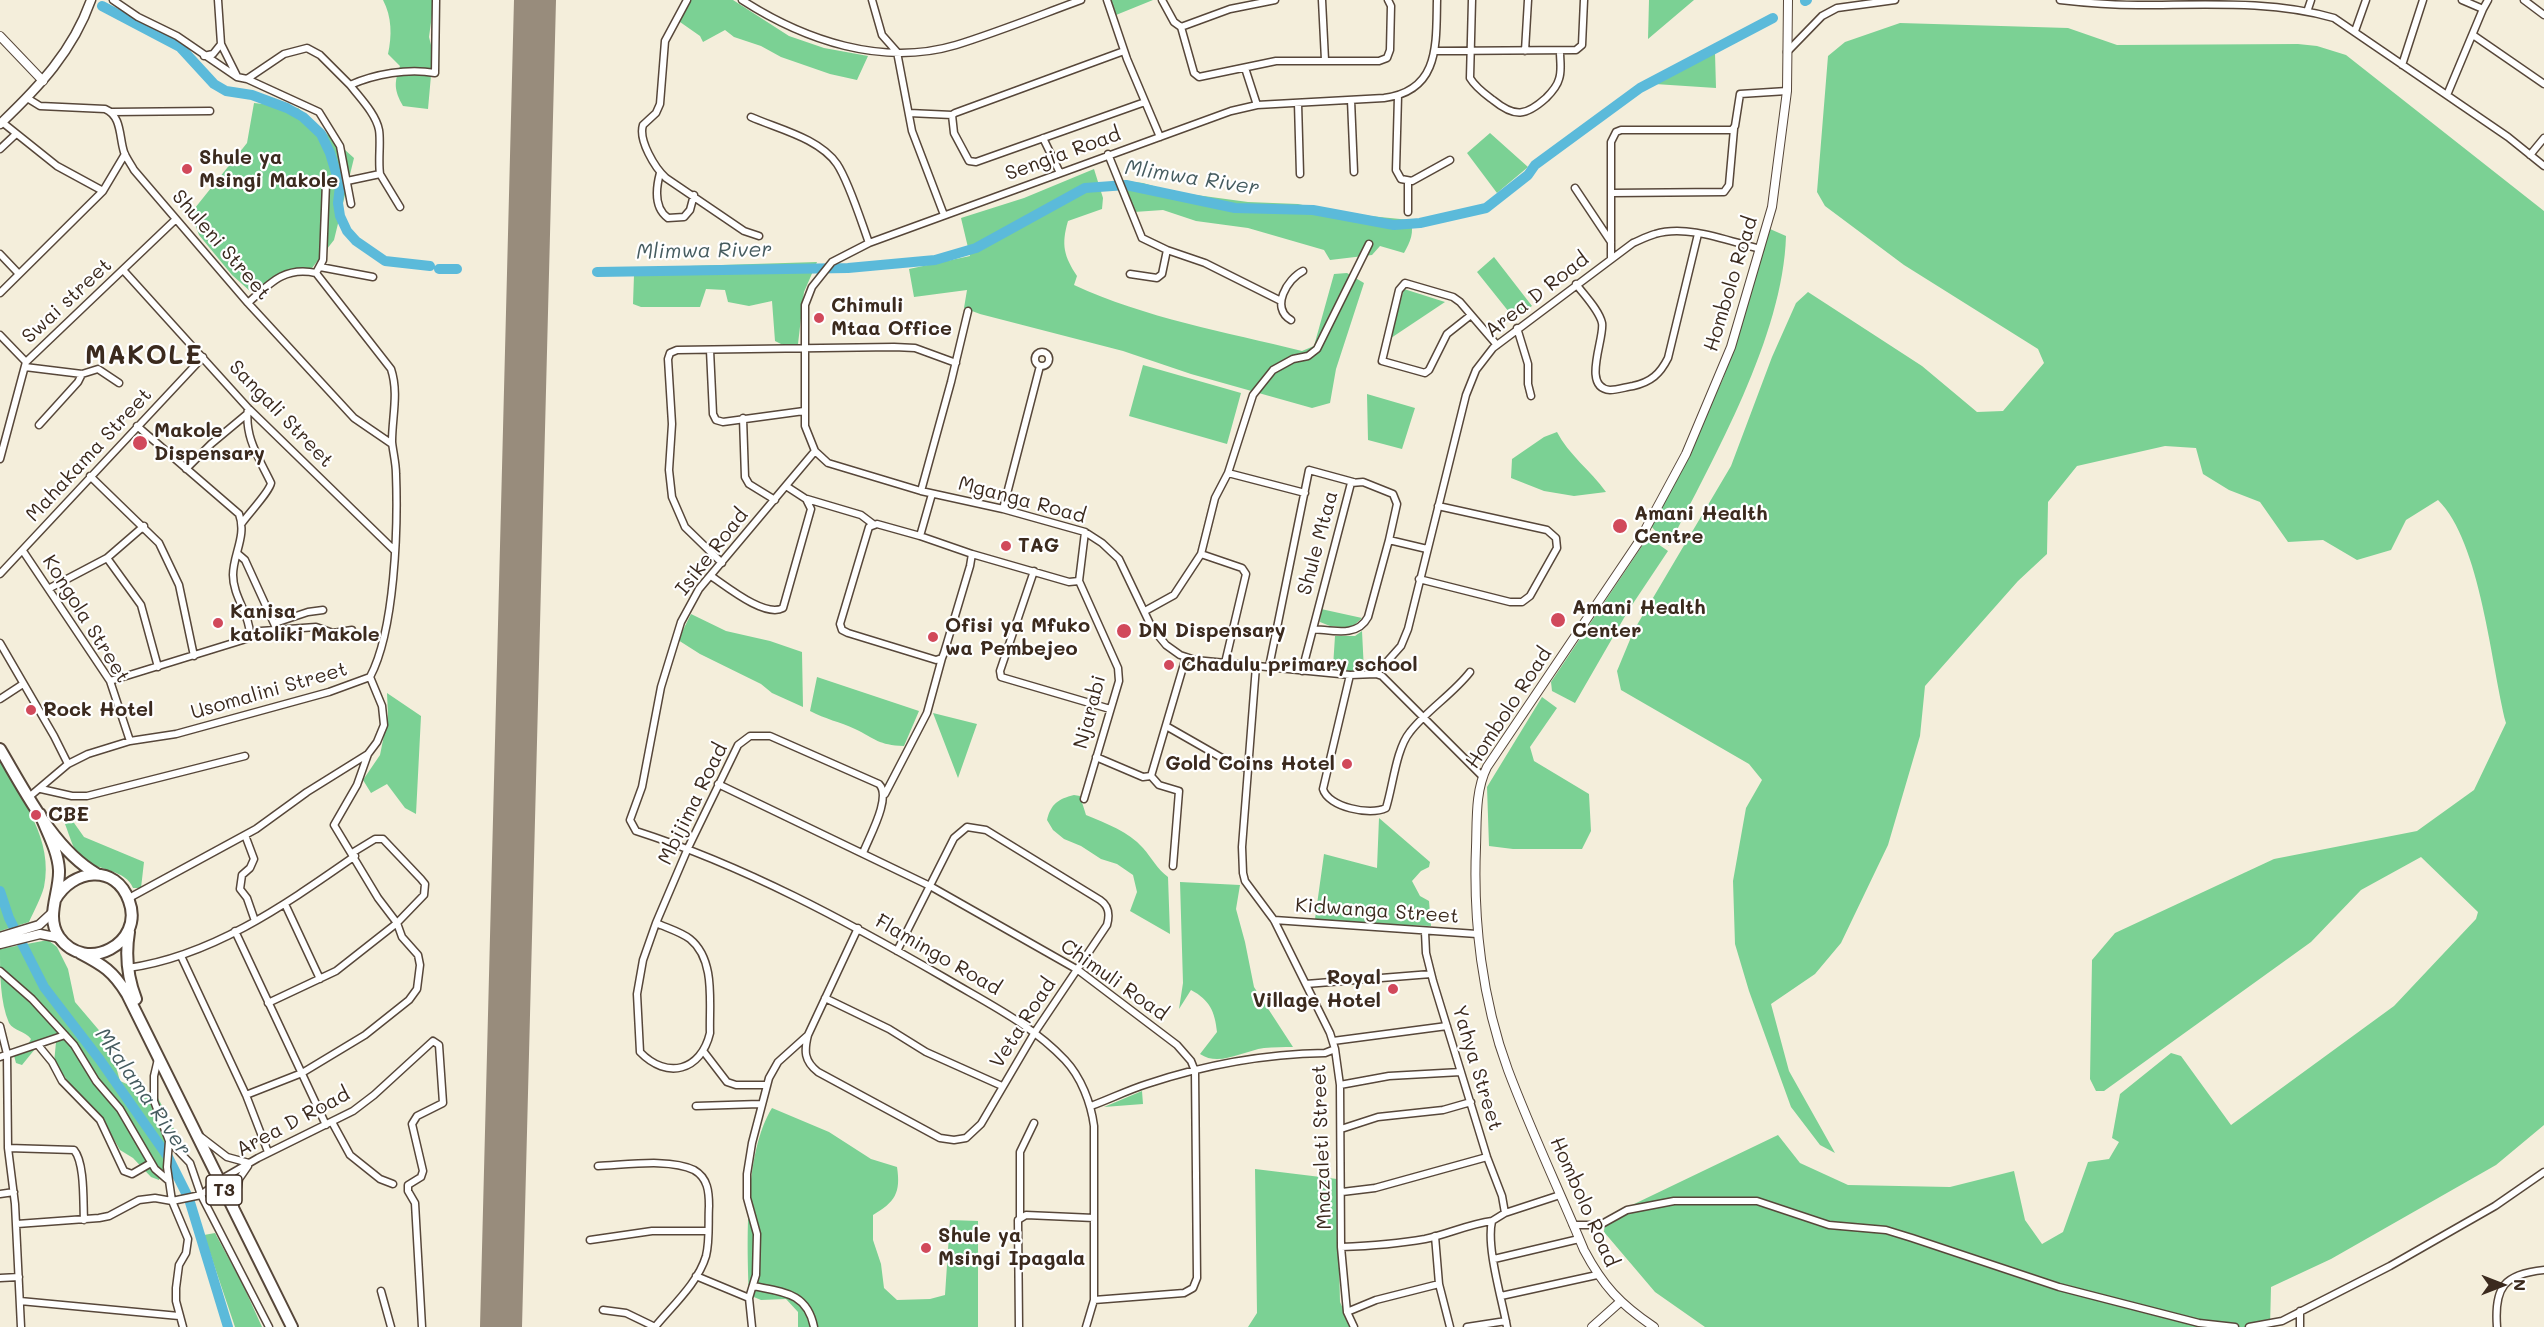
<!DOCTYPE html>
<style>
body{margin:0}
#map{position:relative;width:2544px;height:1327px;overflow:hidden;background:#f4eedb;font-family:Mali,sans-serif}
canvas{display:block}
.north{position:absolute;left:2472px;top:1255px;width:60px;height:60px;-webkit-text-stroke:4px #fff;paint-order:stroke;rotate:90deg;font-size:16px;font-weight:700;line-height:24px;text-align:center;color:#3b2a1e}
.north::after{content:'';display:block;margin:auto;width:21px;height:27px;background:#3b2a1e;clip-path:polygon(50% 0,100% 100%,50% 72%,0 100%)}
</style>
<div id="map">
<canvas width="2544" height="1327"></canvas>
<div class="north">N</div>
</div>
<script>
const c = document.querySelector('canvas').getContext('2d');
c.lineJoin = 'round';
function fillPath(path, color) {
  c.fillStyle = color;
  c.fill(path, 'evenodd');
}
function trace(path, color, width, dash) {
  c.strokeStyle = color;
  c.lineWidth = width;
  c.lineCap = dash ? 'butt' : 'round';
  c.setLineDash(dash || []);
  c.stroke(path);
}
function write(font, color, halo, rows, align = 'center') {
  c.font = font + ' Mali,sans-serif';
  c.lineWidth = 4.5;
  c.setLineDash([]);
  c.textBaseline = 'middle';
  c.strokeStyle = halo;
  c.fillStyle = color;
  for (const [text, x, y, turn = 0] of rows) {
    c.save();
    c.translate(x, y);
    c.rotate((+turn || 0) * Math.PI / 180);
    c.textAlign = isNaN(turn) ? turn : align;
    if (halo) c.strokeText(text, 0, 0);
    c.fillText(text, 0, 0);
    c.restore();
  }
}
fillPath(new Path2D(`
 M383,0H434L429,37L433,53L428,109L403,106C394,90 394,83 400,66L388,54C392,36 392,17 383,0Z
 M690,0H733L789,36L824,48L868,56L857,80L830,74L781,57L761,46L734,37L725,30L703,42L700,36L680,22L681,17Z
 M1111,0H1153L1116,15Z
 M1649,0H1694L1648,39Z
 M1900,23L2068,28L2117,45L2298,44L2317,46L2346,55L2544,211V1125L2496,1165L2331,1259L2271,1287L2270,1327H1705L1655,1292L1604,1232L1605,1218L1778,1135L1800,1163L1848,1185L1950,1187L2014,1171L2025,1220L2042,1244L2063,1232L2088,1162L2109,1159L2119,1142L2112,1138L2120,1094L2171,1053L2181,1056L2231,1125L2394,1006L2476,919L2478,912L2421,857L2361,890L2311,942L2104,1091H2096L2090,1079L2092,960L2115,933L2274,859L2417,831L2474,790L2506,723C2491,665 2481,542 2438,500L2406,520L2391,550L2357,560L2323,540L2288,542L2260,502L2229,490L2203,474L2196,448L2165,446L2077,466L2048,502L2047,554L2018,581L1925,686L1920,736L1888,845L1841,943L1815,974L1771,1004L1789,1071L1835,1153L1820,1145L1791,1107L1749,991L1735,944L1733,881L1746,808L1762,780L1749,764L1621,690L1617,671L1634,630L1731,466L1772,357L1796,303L1808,292L1922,366L1977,412L2003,411L2044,363L2038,349L1904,265L1825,206L1817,192L1828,56L1845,42Z
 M1715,53L1716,88L1655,84Z
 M254,103L298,108L354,158L334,240L312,268L251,292L232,275L199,235L191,213L247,143Z
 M1490,133L1528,167L1497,193L1467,153Z
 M1094,169L1103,198L1102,209L1068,221C1061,245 1064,256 1077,276L1074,285C1145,318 1226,332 1302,351L1314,346L1334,274L1347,273L1364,283L1336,369L1330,403L1312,408L1191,374L1123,351L980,314L964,308L967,290L914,297L909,269L970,256L961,218L1024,198Z
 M1126,181L1143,183L1174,192L1248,202L1298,204L1340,213L1410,220C1415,232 1410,242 1404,253L1380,246L1372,255L1330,260L1324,250L1248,228L1196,221L1163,210L1134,212L1129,199Z
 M1770,229L1786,236C1783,337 1714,456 1669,546L1651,526L1723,379L1745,314Z
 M1494,257L1532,306L1513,317L1477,272Z
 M817,262L804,292L798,344H781L775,341L772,301L749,306L728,302L725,290L706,289L700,307H641L633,304L634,275H682L689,266Z
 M1404,289L1445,302L1385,342L1393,327Z
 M1143,365L1241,393L1227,444L1129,416Z
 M1367,394L1415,408L1402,449L1368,440Z
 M1557,432C1568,454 1591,471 1606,492L1574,496L1544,491L1511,478L1512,459L1544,437Z
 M1648,537L1668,551L1628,611L1575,703L1552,691L1551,682Z
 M1321,609L1362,618L1351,628L1330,626L1320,622Z
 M691,614L726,631L770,641L802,652L803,707L772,693L761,684L700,654L678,640Z
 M1362,631L1364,671H1341L1333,667L1335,636H1355Z
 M817,677L919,711L904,746C878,745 876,739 855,729C840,722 825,719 810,711Z
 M387,693L421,716L416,814L405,808L387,784L371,793L363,780L380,755L388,715Z
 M1542,697L1557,708L1530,747L1534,761L1589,794L1591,831L1582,849H1513L1489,846L1487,787Z
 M933,713L977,724L958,778Z
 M0,761C22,800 54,840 44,887C41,898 34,911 29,922L0,931Z
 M1074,795L1080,796L1086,815C1107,824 1128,831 1143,848C1152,858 1157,869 1168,877L1170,934L1130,911L1137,892L1133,875L1117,864L1101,859L1081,846L1064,839L1053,830L1047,820C1051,804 1058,799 1074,795Z
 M1379,818L1430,862L1429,867L1421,871L1412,881L1420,896L1429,901L1431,926L1375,924L1315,919L1324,854L1377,868Z
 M72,820L84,837L144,862L141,888H133C126,870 99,870 85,861C73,853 70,836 65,824Z
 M1180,882L1240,885L1236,909L1245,942L1254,987L1293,1047C1284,1047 1274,1047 1264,1048C1243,1051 1219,1067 1200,1054L1217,1032C1215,1012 1210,1000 1191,990L1179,1009L1183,983Z
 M48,940L57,947L68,969L75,1002L109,1042L120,1081L158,1098L176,1133L159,1180L151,1177L133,1158L120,1150L100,1115L78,1094L54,1063L56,1042L35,1049L22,1065L16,1063L13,1052L26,1048L31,1039C25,1031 14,1031 9,1023C0,1002 0,973 0,949Z
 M1142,1091L1143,1104L1104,1107Z
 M772,1108L829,1132L871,1159L897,1167C901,1193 895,1202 873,1215V1240L881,1264L884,1288L897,1300L930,1299L945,1295L950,1220L978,1221V1327H798V1312L786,1299L761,1300L749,1295C747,1243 744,1153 772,1108Z
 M1255,1169L1337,1179L1340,1302L1351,1327H1248L1257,1313Z
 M215,1233L243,1285L262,1327H235L204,1235Z`), '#7bd194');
trace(new Path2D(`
 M1805,1L1807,0
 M102,6L180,47L214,84L226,91L252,95L287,108L303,117L321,134L330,153L340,186L338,203L340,216L347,231L356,241L385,261L430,266
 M439,269H457
 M597,272L848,268L935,260L976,248L1085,188L1126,185L1235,208L1313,210L1394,225L1420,223L1486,208L1528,175L1535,165L1640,88L1773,18
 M0,891L9,918L44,987L100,1060L168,1157L189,1199L228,1327`), '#5bbada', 10);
trace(new Path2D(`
 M501,1327L535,0`), '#988c7c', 42);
const minor = new Path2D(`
 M113,0L138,17L177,36L237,77L247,79L284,54L307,48L320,55L350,85C375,74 408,68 435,73L436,0
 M218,0L221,44L237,76
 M687,0L665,41L660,104L656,113L643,125C638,140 655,168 666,178L744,231L759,236
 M742,0C804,40 882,67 956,45C998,32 1040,15 1081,0
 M872,0L882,35L897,52L912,131L944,215
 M1107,0L1127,59L1160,137
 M1162,0L1174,22L1181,27L1230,9L1275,0
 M1322,0L1325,60
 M1437,0C1436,44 1440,91 1384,98L1257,105L1231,111L869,243L832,262L812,287L805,305V426L815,451L828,463L921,491L1003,509L1085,532L1102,543L1119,559L1152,628L1166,645L1180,655L1195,660L1350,675L1376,674L1382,676L1482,776
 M1472,0L1470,78C1476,88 1485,94 1493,100C1515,118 1526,116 1546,98C1551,93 1557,87 1559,79C1562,71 1560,61 1560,52
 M2060,0C2086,3 2112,5 2138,5C2203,5 2272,0 2334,18L2508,137L2544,166
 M2524,0L2544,15
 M2308,9L2311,0
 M2483,9L2488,0
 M1181,27L1194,73L1199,77L1276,61H1379L1387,58L1390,50L1391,6L1388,0
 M2355,31L2366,0
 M2473,35L2544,84
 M1124,51L955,113L952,115L954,133L969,161L976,162L1145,102
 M1436,51L1576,50L1582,45L1584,0
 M1525,51L1528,0
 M1787,52L1822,16L1837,8L1895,0
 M204,56L213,54L221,44
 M2402,65L2423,0
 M1245,68L1257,105
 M247,79L319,112L340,146L351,204
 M350,85C360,98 376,114 379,130C381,142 378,160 380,174
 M2447,95L2483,9L2462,0
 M1398,96L1396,170L1401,179L1412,181L1450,160
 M27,98L40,106L105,109C122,116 119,137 124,152C126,158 131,164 134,170L248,303L354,418L392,444
 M1351,100L1354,172
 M1298,103L1300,174
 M112,112L210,111
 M909,113L952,115
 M751,117C778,129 819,138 837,164C849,182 861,221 869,243
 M2,122L57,166L103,191
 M1043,138L1060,173
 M0,149L16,134
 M1108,154L1142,238L1167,250L1205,263L1281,301
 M2530,155L2544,138
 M660,173C656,188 654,208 668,218L684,217L690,210L694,195
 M347,181L380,174L400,207
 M1408,182V212
 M1575,188L1611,242
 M1612,193L1724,192L1729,185L1734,129
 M0,254L19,274
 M1611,259V142L1616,132L1621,130H1732L1735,126L1740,94L1787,91
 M320,267L373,277
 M124,271L248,408L394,550
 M1130,274L1157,278L1162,274L1167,250
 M1576,284C1584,295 1599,310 1602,323C1605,338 1581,388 1610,390C1617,390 1626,387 1633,386C1651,382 1660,374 1668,358L1698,234
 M0,293L103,191L125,154
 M248,303C270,283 285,266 316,273
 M1471,315L1447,334L1429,370L1425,373L1382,361L1399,290L1405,283L1453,297L1460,302L1497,345
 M1291,320C1270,308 1287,279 1303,271
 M1517,328L1528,364V384L1531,396
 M0,335L26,362
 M710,350L713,414L716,420L723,422L804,411
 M1035 359a7 7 0 1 1 14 0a7 7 0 1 1-14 0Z
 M25,367L82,374L98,369L119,383
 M743,418L745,477L749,484L775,500
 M39,425L78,382L82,374
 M815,451L699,589L681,622L661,687L642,787L630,820L636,831C745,866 846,921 945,978C987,1003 1031,1024 1065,1060C1081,1077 1091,1103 1094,1126V1300L1086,1327
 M0,459L26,362L176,219
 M186,469L211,444L247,414
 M1228,473L1305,493
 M90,476L159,543L179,585L194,656
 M921,491L951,382L968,311
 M807,499L861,515L873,524
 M1003,509L1040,366
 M242,523C249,513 270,491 271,483C259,458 244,437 248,408
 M920,536L877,524L869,527L840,624L842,630L848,633L936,660L942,658L944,653L970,566L972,554L920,536L932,494
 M23,551L110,681L130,741
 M238,554L245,560L277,630
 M972,554L1069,582L1079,581
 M1201,554L1242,568L1246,574L1225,663
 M107,558L144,526
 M722,563L685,527L672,497L669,470L672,424L668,359L670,353L677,350L894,347L915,348L956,363
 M1034,571L1000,671L1001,677L1110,709
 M0,574L203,357
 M711,576C726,586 765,618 783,608L811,509L806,499L786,486
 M1419,579L1510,602H1522L1530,596L1557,548L1556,538L1547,530L1438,506
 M50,588L107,558L141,605L158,667
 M1145,611L1174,595L1201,554L1215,498L1228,473L1253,395L1273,370L1293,359L1308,356L1317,349L1369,244
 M275,623L308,612L323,610
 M1313,629C1332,630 1357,638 1368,617L1389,540
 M250,635L261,631L316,627L333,633L352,630
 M0,643L54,736L68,764
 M1256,666L1242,847L1243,873L1245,881L1274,920L1330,1033L1335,1049L1340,1085L1341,1247L1347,1312L1354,1327
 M1269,667L1309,470L1353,482
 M1302,671L1351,483L1363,482L1393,494L1397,504L1389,540L1427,549
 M1376,674L1401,646L1408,629L1466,395L1476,370L1493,348L1633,243C1640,240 1648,236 1655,234C1687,224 1728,241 1760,249
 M1350,675L1323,789C1328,807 1370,816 1386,808C1393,786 1396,749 1410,732C1427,710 1453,694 1470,672
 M110,681L246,639L250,635C250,614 233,597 233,575C233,554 247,536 239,514L137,426
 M0,699L23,684
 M1166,726L1236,766L1248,768
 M1096,757L1143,777L1151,776L1186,657
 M1151,776L1159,785L1179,791L1173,866
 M718,784L930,886L1078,970L1177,1045L1191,1061L1195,1071L1197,1278L1193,1288L1184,1293L1094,1300
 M41,789L72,796H87L245,756
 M885,794L927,713L942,658
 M29,797L68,764L88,754L130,741L176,734L329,692L370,677C395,630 398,528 396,474C396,463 393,452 392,442C392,417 399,393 391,369L316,273L323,260L326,183
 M1084,799L1119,681L1118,668L1079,581L1085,532
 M245,835L254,859L250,868L242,875L240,889L247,898L255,921
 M129,898L256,829L307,792L368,754
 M285,904L320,979
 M1274,920L1477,934
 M656,923C667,928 681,932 690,939C716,960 709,1003 710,1033C701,1071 667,1080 640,1052L637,994L643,960L656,923L688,848L738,745L750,736H770L879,784C892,797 869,837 863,853
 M858,928L808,1035C804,1051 804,1061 818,1072L940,1138L954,1140L966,1138L981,1124L1035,1032L1107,925C1110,914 1109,906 1100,900L986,830L967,827L954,838L897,951
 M235,931L326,1125
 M1425,932L1426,953L1433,981L1487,1157L1502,1196L1505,1213
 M181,956L246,1095L268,1152
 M128,968C213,956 286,904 355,856
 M0,971L32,999L74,1045L96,1081L120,1109L155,1169L169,1181
 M1306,984L1431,974
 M825,998L889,1029L926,1052L1002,1086
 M268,1003L336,971L397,923L424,895L425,884L421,879L383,839H375L352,853
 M0,1026L7,1054L8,1148L15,1204L21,1327
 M1333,1041L1447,1026
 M38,1045L52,1062L62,1081L100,1120L124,1171L132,1174L151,1163
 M704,1052L727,1082L736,1085H766
 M0,1057L65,1035
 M158,1059L154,1076V1101L169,1141L167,1167L172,1201L188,1239L186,1253L179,1265L176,1288V1301L183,1327
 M1340,1085L1389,1076L1461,1072
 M246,1095L302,1073L365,1035L409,1000L417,989L420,965L418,955L402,937L397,923L378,898L334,825L357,785L368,754L377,742L384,725L382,706L370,677
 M696,1106L760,1104
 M1091,1106C1110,1099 1128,1090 1147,1084C1204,1065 1266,1054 1325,1053L1335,1049
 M332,1122L350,1155L380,1179L393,1184
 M1341,1129L1378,1117L1443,1110L1471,1102
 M201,1137L227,1157L249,1163
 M169,1141L190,1163L201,1195L269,1327
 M8,1148L74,1150C85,1163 83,1202 84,1220
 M598,1166C625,1165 670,1158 694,1170C708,1178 709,1192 709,1206C708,1222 710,1240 706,1256C698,1283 672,1306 655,1327
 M1342,1192L1375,1188L1487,1157
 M0,1194L14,1192
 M235,1206L239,1179L248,1166
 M1020,1217V1152L1034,1123
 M17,1224L99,1218L109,1216L139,1200L155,1198L172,1201L201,1195L220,1180L258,1158L353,1111L374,1095L433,1041L439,1045L443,1103L417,1116L412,1124L423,1171L421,1177L408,1185V1191L415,1203L422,1327
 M1573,1225H1600L1627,1210L1674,1201H1757L1829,1225L1886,1230L1912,1238L2059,1287L2199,1323L2235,1327
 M1435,1236L1439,1284L1450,1327
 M590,1240L652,1231H708
 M1341,1247C1369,1246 1397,1244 1425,1239C1448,1234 1469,1224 1492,1221
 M1494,1259L1579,1239
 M696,1276L749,1298
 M0,1278L19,1277
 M753,1286C782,1292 807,1292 814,1327
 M381,1291L391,1327
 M1501,1296L1597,1275
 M20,1301L179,1316
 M603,1310L626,1313L655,1327
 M2300,1311V1327
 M1347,1312L1376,1300L1439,1284
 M752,1327L749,1298L756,1275L757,1234L747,1198V1174L752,1143L769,1078L778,1062L808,1035
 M1019,1327L1018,1220L1026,1215L1094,1218
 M1467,1327L1506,1321
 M1507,1327C1502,1299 1486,1247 1492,1221L1505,1213L1560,1195
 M2249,1327L2282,1321L2390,1266L2495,1206L2544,1172
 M2497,1327C2494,1287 2504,1274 2544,1270`);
const tertiary = new Path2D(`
 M0,36L43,81
 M1592,1327L1620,1302
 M1654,1327C1620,1304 1603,1286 1584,1250C1559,1190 1531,1131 1508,1070C1482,1000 1473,921 1476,847C1477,820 1475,791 1487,767L1638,543L1686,454L1731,347L1772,207L1787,91L1788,0`);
const secondary = new Path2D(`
 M0,124C39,87 73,51 91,0
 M0,937L39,925L52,913
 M0,944L40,934L60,938`);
const trunk = new Path2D(`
 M0,749C25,791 54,850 97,874
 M40,814C47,832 58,851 59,870C60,893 45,916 59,937C86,975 145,943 129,901C116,863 72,869 55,900
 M129,932C125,956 127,976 136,999
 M80,953C103,965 113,971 127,994L292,1327`);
trace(minor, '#57473a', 9);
trace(tertiary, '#57473a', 10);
trace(secondary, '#57473a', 11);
trace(trunk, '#57473a', 14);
trace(minor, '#fff', 6);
trace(tertiary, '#fff', 8);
trace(secondary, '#fff', 8);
trace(trunk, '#fff', 10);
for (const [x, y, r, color] of [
 [187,169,6,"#d1495b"],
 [819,318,6,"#d1495b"],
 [140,443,8,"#d1495b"],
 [1620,526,8,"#d1495b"],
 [1006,546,6,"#d1495b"],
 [1558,620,8,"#d1495b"],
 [218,623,6,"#d1495b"],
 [1124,631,8,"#d1495b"],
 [933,637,6,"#d1495b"],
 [1169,665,6,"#d1495b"],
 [31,710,6,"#d1495b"],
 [1347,764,6,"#d1495b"],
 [36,815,6,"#d1495b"],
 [1393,989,6,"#d1495b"],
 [926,1248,6,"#d1495b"]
]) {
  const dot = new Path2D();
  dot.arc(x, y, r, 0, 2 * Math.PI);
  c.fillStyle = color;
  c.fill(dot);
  trace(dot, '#fff', 2);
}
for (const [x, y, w] of [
 [224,1190,36]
]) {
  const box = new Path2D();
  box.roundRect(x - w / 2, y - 15, w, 30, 4.5);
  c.fillStyle = '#fff';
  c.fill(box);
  trace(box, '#3b2a1e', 1.5);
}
write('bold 18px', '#3b2a1e', null, [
 ["T3",224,1190]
]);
write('20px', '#3b2a1e', '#fff', [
 ["Sengia Road",1063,154,-20],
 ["Shuleni Street",221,245,49],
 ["Hombolo Road",1731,284,-73],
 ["Area D Road",1537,295,-38],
 ["Swai street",67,301,-43],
 ["Sangali Street",281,414,46],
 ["Mahakama Street",89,455,-47],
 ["Mganga Road",1022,500,15],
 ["Shule Mtaa",1318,543,-75],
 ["Isike Road",712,552,-52],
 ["Kongola Street",86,619,58],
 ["Usomalini Street",269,691,-16],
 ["Hombolo Road",1509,708,-57],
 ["Njarabi",1090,712,-75],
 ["Mbijima Road",693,804,-64],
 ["Kidwanga Street",1377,911,4],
 ["Flamingo Road",938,955,30],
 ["Chimuli Road",1114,980,35],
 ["Veta Road",1023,1023,-57],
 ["Yahya Street",1477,1068,73],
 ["Area D Road",293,1122,-28],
 ["Mnazaleti Street",1322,1147,-92],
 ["Hombolo Road",1584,1202,66]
]);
write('bold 20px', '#3b2a1e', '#fff', [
 ["Shule ya",199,158],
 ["Msingi Makole",199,181],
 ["Chimuli",831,306],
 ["Mtaa Office",831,329],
 ["Makole",154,431],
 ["Dispensary",154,454],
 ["Amani Health",1634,514],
 ["Centre",1634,537],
 ["TAG",1018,546],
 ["Amani Health",1572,608],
 ["Center",1572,631],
 ["Kanisa",230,612],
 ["katoliki Makole",230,635],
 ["Ofisi ya Mfuko",945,626],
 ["wa Pembejeo",945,649],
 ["DN Dispensary",1138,631],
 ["Chadulu primary school",1181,665],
 ["Rock Hotel",43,710],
 ["Gold Coins Hotel",1335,764,"right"],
 ["CBE",48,815],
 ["Royal",1381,978,"right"],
 ["Village Hotel",1381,1001,"right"],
 ["Shule ya",938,1236],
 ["Msingi Ipagala",938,1259]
], 'left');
write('italic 21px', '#465c60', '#fff', [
 ["Mlimwa River",1192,178,9],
 ["Mlimwa River",704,251,-1],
 ["Mkalama River",143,1092,55]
]);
c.letterSpacing = '1.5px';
write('bold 26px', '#3b2a1e', '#fff', [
 ["MAKOLE",144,356]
]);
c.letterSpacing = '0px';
</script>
